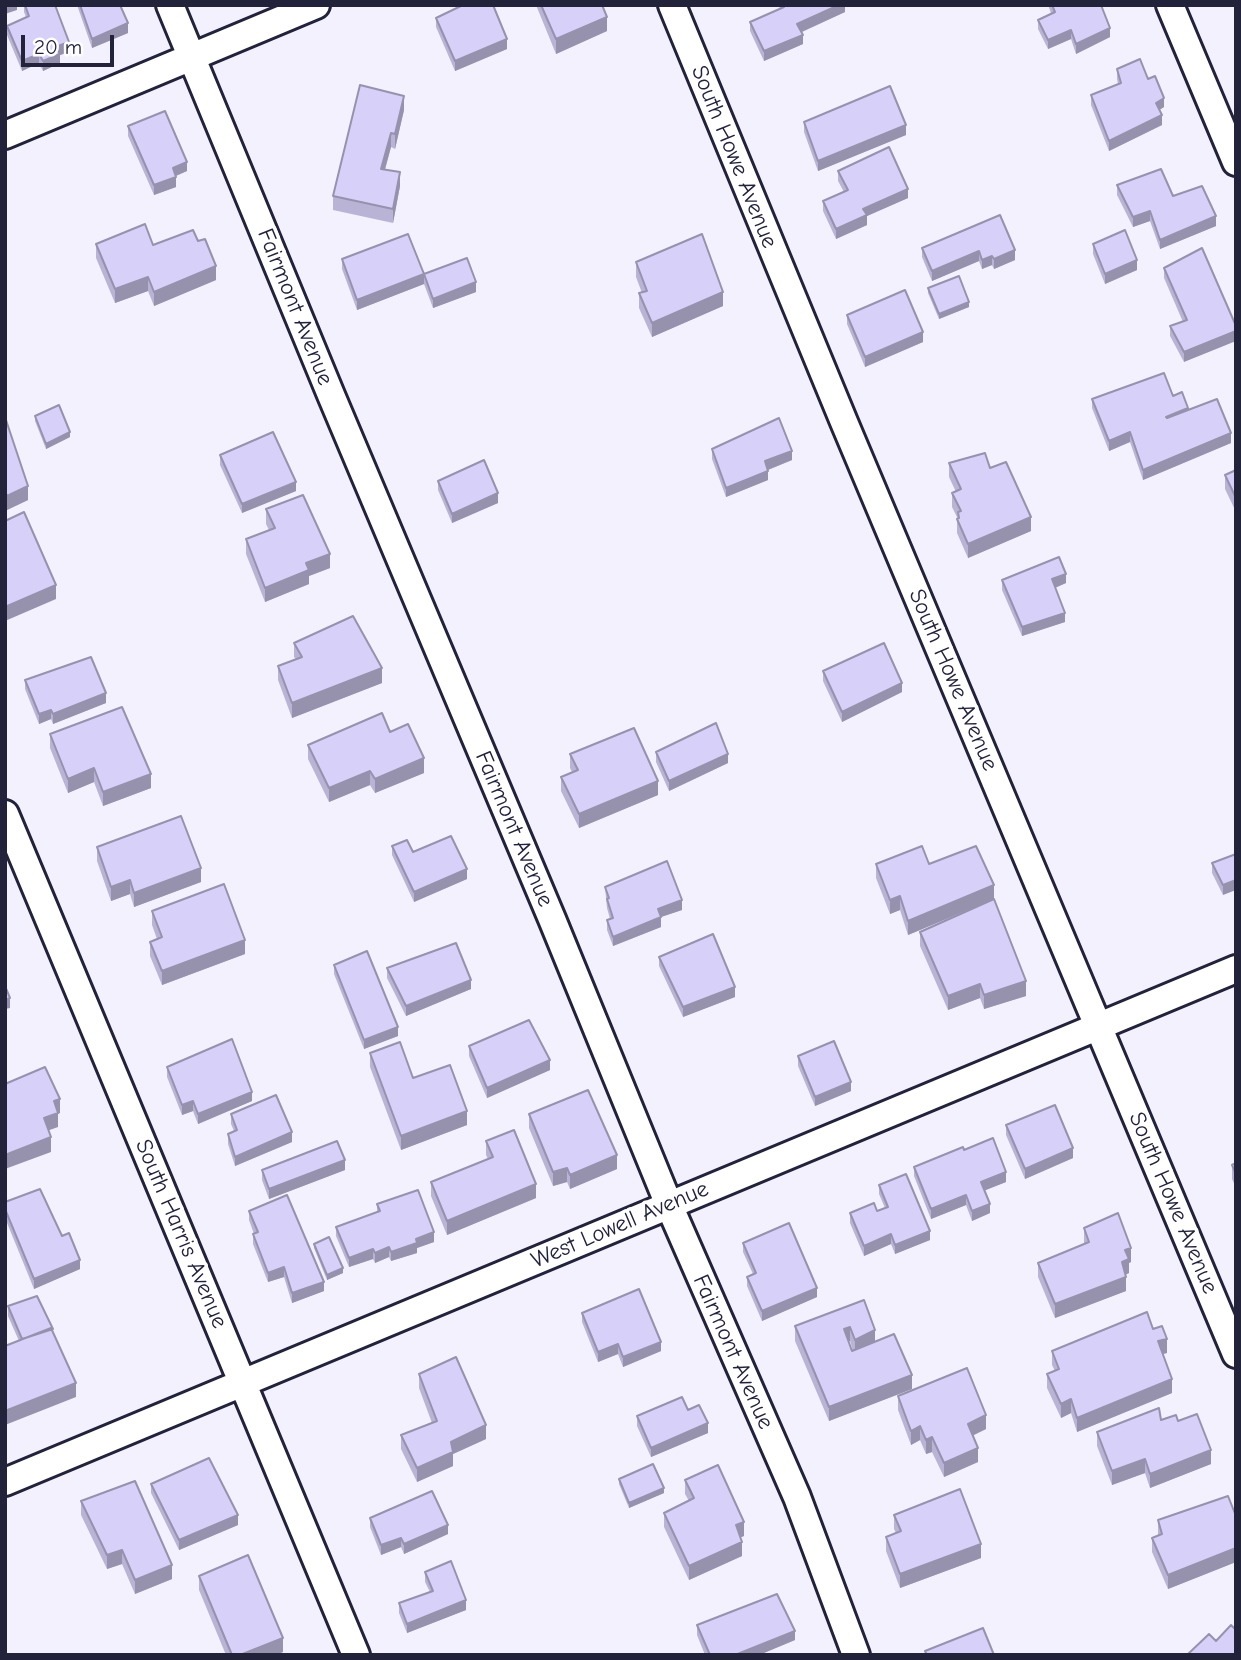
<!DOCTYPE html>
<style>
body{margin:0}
#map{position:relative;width:1241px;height:1660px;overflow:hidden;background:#f3f1fd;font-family:"Comic Neue",sans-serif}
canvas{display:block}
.frame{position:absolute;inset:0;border:7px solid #22223b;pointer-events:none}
.scale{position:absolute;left:21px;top:35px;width:93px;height:32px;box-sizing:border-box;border:4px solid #22223b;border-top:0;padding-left:9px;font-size:21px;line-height:24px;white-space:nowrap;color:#22223b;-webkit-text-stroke:5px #fff;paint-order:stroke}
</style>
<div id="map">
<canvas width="1241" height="1660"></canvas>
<div class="frame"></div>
<div class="scale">20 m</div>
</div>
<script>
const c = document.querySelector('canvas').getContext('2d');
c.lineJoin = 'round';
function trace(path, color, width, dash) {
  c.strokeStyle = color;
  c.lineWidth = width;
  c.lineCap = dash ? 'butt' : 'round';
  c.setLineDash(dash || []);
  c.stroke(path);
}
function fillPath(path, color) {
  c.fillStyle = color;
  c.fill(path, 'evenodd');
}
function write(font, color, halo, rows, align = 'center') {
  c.font = font + ' "Comic Neue",sans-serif';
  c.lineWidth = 7;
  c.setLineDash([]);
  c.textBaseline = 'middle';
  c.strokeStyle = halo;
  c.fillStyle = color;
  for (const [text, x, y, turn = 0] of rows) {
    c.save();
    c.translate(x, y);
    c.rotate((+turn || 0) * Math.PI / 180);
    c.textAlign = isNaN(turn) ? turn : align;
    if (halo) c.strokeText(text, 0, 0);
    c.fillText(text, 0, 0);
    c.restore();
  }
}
const minor = new Path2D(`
 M170,5L331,395L552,919L669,1205L797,1497L856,1655
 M672,5L844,422L1236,1354
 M1170,5L1236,162
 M5,135L316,5
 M5,814L356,1655
 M5,1482L1236,969`);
trace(minor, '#22223b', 32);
trace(minor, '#fff', 26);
fillPath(new Path2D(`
 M24,5H55L69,52L60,55V63L43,71L39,63L22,71L7,35V26L26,17L24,12Z
 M77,5H120L128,33L92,48Z
 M536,5H602L607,31L556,54Z
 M779,5H845V12L802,32L803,44L764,61L750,31V22L780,9Z
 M1048,5H1101L1110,37L1076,54L1071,39L1048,49L1038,29V20L1051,13Z
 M436,18L507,49L455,71L436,27Z
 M1117,69L1148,79L1164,107L1159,110L1162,125L1109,151L1091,105V95L1118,84L1117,79Z
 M404,110L395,149L391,147L385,170L400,186L393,223L333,210V196Z
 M804,122L906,135L818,171L804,132Z
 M128,126L187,171L176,176V187L154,195L128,136Z
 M838,171L908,198L867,216V225L836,239L823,211V201L844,192L838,181Z
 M1117,185L1173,196L1216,226L1160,249L1150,221L1133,227L1117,195Z
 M1000,215L1015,260L994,269L992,265L982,269L979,261L932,281L922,257V248Z
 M96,244L153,245L216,280L154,306L148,291L115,303L96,258Z
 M1093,244L1137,270L1105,284L1093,254Z
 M1202,248L1184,362L1170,336V326L1183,322L1164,278V268Z
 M342,259L424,274L476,292L433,308L424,284L357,310L342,269Z
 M636,262L723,306L652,337L639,308V293H642L636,277Z
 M928,288L969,307L939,319L928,293Z
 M847,315L923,342L865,367L847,324Z
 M1173,396L1188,410L1231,443L1143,480L1130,442L1109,451L1092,408V399Z
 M35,416L70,437L46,449L35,421Z
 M5,417L28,500L7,510L5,505Z
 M712,449L792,460L768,470V480L726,497L712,459Z
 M220,455L296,491L242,513L220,465Z
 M949,463L990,468L1031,531L968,558L957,533V519H958L952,507V493L956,492L949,477Z
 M1236,470V512L1225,489V475Z
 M438,481L498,503L452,523L438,490Z
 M266,509L330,568L309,576V584L265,602L246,554V539L269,530L266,524Z
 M1002,580L1066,583L1055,588L1065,622L1022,636L1002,590Z
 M294,643L382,683L292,718L278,680V666L296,659L294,657Z
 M823,671L902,692L842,722L823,681Z
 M25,680L106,703L53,724L51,719L39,724L25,689Z
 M390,732L424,773L375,793L370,785L329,802L308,759V745Z
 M50,734L151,788L103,806L94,782L68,793L50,748Z
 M656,752L728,763L669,791L656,762Z
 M570,754L658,795L579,828L561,791V777L572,772L570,768Z
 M392,846L413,852L467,879L414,902L392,855Z
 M97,847L201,882L134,907L130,894L111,901L97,861Z
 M1236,854L1223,895L1212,873V863Z
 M876,864H929L994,899L1026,996L984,1009L980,998L948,1010L920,946V932L990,901L908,935L900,910L890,914L876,878Z
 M605,887L682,910L661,917V927L613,946L607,930V920L610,919L607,908Z
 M152,911L245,954L162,985L150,956V942L157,939L152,925Z
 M659,957L735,997L683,1017L659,966Z
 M334,965L398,1036L364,1049L334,974Z
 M387,968L471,989L406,1016L387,978Z
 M469,1046L550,1070L487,1098L469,1056Z
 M370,1053L413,1078L467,1125L401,1150L370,1067Z
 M798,1056L851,1091L815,1106L798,1066Z
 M167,1067L252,1101L198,1124L193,1111L182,1115L167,1077Z
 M231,1114L292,1142L235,1166L228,1144V1134L234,1131L231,1124Z
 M529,1114L617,1169L570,1189L567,1182L553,1186L529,1128Z
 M1006,1125L1073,1158L1025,1179L1006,1135Z
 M486,1141L536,1198L447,1235L431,1196V1182L488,1159L486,1155Z
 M964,1150L1006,1182L985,1190L990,1213L972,1221L966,1205L931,1219L914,1176V1167Z
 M1236,1163V1188L1232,1179V1165Z
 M262,1170H345L269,1199L262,1180Z
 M879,1185L930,1240L895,1254L891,1244L864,1256L850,1223V1213L877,1211L885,1208L879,1194Z
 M5,1202L62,1236L80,1269L34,1289L5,1218Z
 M377,1204L434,1242L417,1248V1253L391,1261L389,1257L375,1263L373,1259L349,1267L336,1236V1227L377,1212Z
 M249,1211L324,1291L292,1303L284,1277L268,1282L253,1244V1234H254L249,1220Z
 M1084,1228L1131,1262L1129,1263V1273L1125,1275L1126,1291L1055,1318L1038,1277V1263L1084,1244Z
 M743,1243L817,1297L762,1321L747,1286V1277L753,1274L743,1252Z
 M314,1244L343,1273L327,1280L314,1248Z
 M864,1300L875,1342L912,1389L829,1421L795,1341V1326ZM848,1341H850L853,1351H852Z
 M8,1306L53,1331L76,1397L19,1341L8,1316Z
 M582,1313L661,1351L623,1367L618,1354L598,1362L582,1322Z
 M1153,1329L1167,1353L1163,1354L1172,1393L1077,1432L1071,1413L1061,1418L1047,1388V1374L1055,1371L1052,1365V1351Z
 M419,1374L486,1439L453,1454V1466L417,1482L401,1449V1435L432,1423L419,1388Z
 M898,1396L986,1429L973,1435L978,1462L944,1477L932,1452L926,1454L920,1440L911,1445L898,1410Z
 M688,1410L708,1433L651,1457L637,1426V1416Z
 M1161,1420L1178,1421L1211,1464L1150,1488L1145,1473L1112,1485L1097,1446V1432Z
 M619,1479L664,1493L629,1508L619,1484Z
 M685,1480L744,1536L741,1537L742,1556L689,1580L664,1527V1513L689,1501L685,1494Z
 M151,1484L238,1525L179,1550L151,1493Z
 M81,1501L172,1579L135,1594L122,1564L107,1569L81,1515Z
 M894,1515L981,1558L900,1588L886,1551V1537L896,1533L894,1529Z
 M1236,1516V1562L1168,1589L1152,1552V1538L1158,1535V1520Z
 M370,1518L448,1534L404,1554L401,1547L381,1555L370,1527Z
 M425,1572L466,1610L407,1633L399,1613V1603L430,1592L425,1582Z
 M199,1576L283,1652L275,1655H226L199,1590Z
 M697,1625L795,1640L759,1655H705L697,1635Z`), '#b9b4d6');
fillPath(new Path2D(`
 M5,5H17V10L5,14Z
 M839,5H845V12L797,34V24Z
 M607,17V31L556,54V39Z
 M128,23V33L92,48V39Z
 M1110,28V37L1076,54V44Z
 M1071,30V39L1048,49V40Z
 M803,35V44L764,61V51Z
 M507,39V49L455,71V61Z
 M69,42V52L60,55V63L43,71V61L55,47Z
 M39,54V63L22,71V61Z
 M404,96V110L395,149V134Z
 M1164,98V107L1156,112V103Z
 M1162,115V125L1109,151V141Z
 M906,125V135L818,171V161Z
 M391,133V147L381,183V169Z
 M187,162V171L173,177V168Z
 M400,172V186L393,223V209Z
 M176,177V187L154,195V185Z
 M908,189V198L867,216V225L836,239V229L863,209Z
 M1150,211V221L1133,227V217Z
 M1216,216V226L1160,249V240Z
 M1015,250V260L994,269V259Z
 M979,251V261L932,281V271Z
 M992,256V265L982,269V260Z
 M1137,260V270L1105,284V274Z
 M216,266V280L154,306V292Z
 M424,274V284L357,310V300Z
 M148,277V291L115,303V289Z
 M476,282V292L433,308V299Z
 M723,292V306L652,337V323Z
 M969,302V307L939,319V314Z
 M1236,331V341L1184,362V352Z
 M923,332V342L865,367V357Z
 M70,432V437L46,449V444Z
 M1130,432V442L1109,451V441Z
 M1231,433V443L1143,480V470Z
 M792,451V460L765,471V461Z
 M768,471V480L726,497V488Z
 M296,482V491L242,513V504Z
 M28,486V500L7,510V496Z
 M498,493V503L452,523V514Z
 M1031,517V531L968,558V544Z
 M330,554V568L309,576V584L265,602V588L306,563Z
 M1066,574V583L1052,589V579Z
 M56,585V599L5,621V607Z
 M1065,613V622L1022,636V627Z
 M382,668V683L292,718V703Z
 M902,683V692L842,722V712Z
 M106,693V703L53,724V714Z
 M51,710V719L39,724V714Z
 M728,754V763L669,791V781Z
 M424,758V773L375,793V779Z
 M94,768V782L68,793V779Z
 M370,771V785L329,802V788Z
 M151,774V788L103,806V792Z
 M658,781V795L579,828V814Z
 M201,868V882L134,907V893Z
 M467,869V879L414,902V892Z
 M130,880V894L111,901V887Z
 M1236,880V890L1223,895V885Z
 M994,885V899L908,935V921Z
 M900,896V910L890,914V900Z
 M682,900V910L661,917V927L613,946V937L658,909Z
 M245,940V954L162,985V971Z
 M471,980V989L406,1016V1006Z
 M1026,981V996L984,1009V995Z
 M980,984V998L948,1010V996Z
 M735,987V997L683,1017V1007Z
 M10,998V1008L5,1009V1000Z
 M398,1027V1036L364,1049V1040Z
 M550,1060V1070L487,1098V1088Z
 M851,1082V1091L815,1106V1097Z
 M252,1092V1101L198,1124V1114Z
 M60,1099V1113L58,1114V1127L44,1132V1118L54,1101Z
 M193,1101V1111L182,1115V1105Z
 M467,1111V1125L401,1150V1136Z
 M292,1132V1142L235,1166V1157Z
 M51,1137V1152L5,1169V1155Z
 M1073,1148V1158L1025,1179V1169Z
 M617,1155V1169L570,1189V1175Z
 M345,1160V1170L269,1199V1189Z
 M567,1168V1182L553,1186V1172Z
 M1006,1172V1182L981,1192V1182Z
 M536,1184V1198L447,1235V1221Z
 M966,1195V1205L931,1219V1209Z
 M990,1204V1213L972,1221V1211Z
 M930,1231V1240L895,1254V1245Z
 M434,1232V1242L417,1248V1253L391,1261V1252L416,1239Z
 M891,1234V1244L864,1256V1246Z
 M389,1247V1257L375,1263V1253Z
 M1131,1248V1262L1129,1263V1273L1122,1276V1262L1125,1250Z
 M373,1249V1259L349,1267V1258Z
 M80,1260V1269L34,1289V1279Z
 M284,1267V1277L268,1282V1273Z
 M343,1268V1273L327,1280V1275Z
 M1126,1277V1291L1055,1318V1304Z
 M324,1282V1291L292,1303V1293Z
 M817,1288V1297L762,1321V1311Z
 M850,1327V1341L844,1343V1329Z
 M875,1330V1344L855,1354V1340Z
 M1167,1339V1353L1158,1355V1341Z
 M661,1342V1351L623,1367V1357Z
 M618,1344V1354L598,1362V1352Z
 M912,1375V1389L829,1421V1407Z
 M1172,1379V1393L1077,1432V1418Z
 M76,1383V1397L5,1425V1411Z
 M1071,1399V1413L1061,1418V1404Z
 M986,1415V1429L968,1438V1424Z
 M708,1423V1433L651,1457V1448Z
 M486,1425V1439L453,1454V1466L417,1482V1468L451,1442Z
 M920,1426V1440L911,1445V1431Z
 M932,1437V1452L926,1454V1440Z
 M978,1448V1462L944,1477V1463Z
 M1211,1450V1464L1150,1488V1474Z
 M1145,1459V1473L1112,1485V1471Z
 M664,1488V1493L629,1508V1503Z
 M238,1515V1525L179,1550V1540Z
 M744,1522V1536L736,1539V1525Z
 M448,1525V1534L404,1554V1544Z
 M401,1538V1547L381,1555V1545Z
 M742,1542V1556L689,1580V1566Z
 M981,1544V1558L900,1588V1574Z
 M1236,1548V1562L1168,1589V1575Z
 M122,1550V1564L107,1569V1555Z
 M172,1565V1579L135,1594V1580Z
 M466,1600V1610L407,1633V1624Z
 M795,1631V1640L759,1655H735Z
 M283,1638V1652L275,1655H240Z`), '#9692ae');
const building = new Path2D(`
 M25,5H55L69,42L55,47L60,54L43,61L39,54L22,61L7,26L29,16Z
 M80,5H120L128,23L92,39Z
 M463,5H493L507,39L455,61L436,18Z
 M541,5H602L607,17L556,39Z
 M783,5H839L797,24L803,35L764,51L750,22L784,7Z
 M1052,5H1101L1110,28L1076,44L1071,30L1048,40L1038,20L1055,12Z
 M1140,59L1148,79L1155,76L1164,98L1156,103L1162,115L1109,141L1091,95L1121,83L1117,69Z
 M360,85L404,96L395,134L391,133L381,169L400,172L393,209L333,196Z
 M890,86L906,125L818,161L804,122Z
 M165,111L187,162L173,168L176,177L154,185L128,126Z
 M889,147L908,189L863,209L867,215L836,229L823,201L848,190L838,171Z
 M1161,169L1173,196L1202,186L1216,216L1160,240L1150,211L1133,217L1117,185Z
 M1000,215L1015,250L994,259L992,256L982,260L979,251L932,271L922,248Z
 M145,224L153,245L193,230L198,241L205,239L216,266L154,292L148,277L115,289L96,244Z
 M1125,230L1137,260L1105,274L1093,244Z
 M408,234L424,274L357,300L342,259Z
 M702,234L723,292L652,323L639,293L647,291L636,262Z
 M1202,248L1236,326V331L1184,352L1170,326L1187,320L1164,268Z
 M467,258L476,282L433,299L424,274Z
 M959,276L969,302L939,314L928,288Z
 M905,290L923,332L865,357L847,315Z
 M1164,373L1173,396L1182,392L1188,408L1166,417L1167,418L1217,399L1231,433L1143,470L1130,432L1109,441L1092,399Z
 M59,405L70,432L46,444L35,416Z
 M5,417L28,486L7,496L5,491Z
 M779,418L792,451L765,461L768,471L726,488L712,449Z
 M273,432L296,482L242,504L220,455Z
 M985,453L990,468L1006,462L1031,517L968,544L957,519L959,518L958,512L961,511L952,493L961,489L949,463Z
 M484,460L498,493L452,514L438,481Z
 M1236,470V498L1225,475Z
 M303,495L330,554L306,563L309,570L265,588L246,539L275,528L266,509Z
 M24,512L56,585L5,607V521Z
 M1059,557L1066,574L1052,579L1065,613L1022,627L1002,580Z
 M353,616L382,668L292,703L278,666L302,657L294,643Z
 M884,643L902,683L842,712L823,671Z
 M91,657L106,693L53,714L51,710L39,714L25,680Z
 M122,707L151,774L103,792L94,768L68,779L50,734Z
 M382,713L390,732L408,724L424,758L375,779L370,771L329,788L308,745Z
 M716,723L728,754L669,781L656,752Z
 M634,728L658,781L579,814L561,777L578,770L570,754Z
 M181,816L201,868L134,893L130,880L111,887L97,847Z
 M451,836L467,869L414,892L392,846L407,840L413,852Z
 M922,846L929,864L976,846L994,885L908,921L900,896L890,900L876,864Z
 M1236,854V880L1223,885L1212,863Z
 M667,861L682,900L658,909L661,917L613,937L607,920L613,918L607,899L609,898L605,887Z
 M224,884L245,940L162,971L150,942L162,937L152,911Z
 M994,899L1026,981L984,995L980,984L948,996L920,932Z
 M713,934L735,987L683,1007L659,957Z
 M456,943L471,980L406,1006L387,968Z
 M367,951L398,1027L364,1040L334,965Z
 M5,986L10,998L5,1000Z
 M529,1020L550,1060L487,1088L469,1046Z
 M232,1039L252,1092L198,1114L193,1101L182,1105L167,1067Z
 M834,1041L851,1082L815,1097L798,1056Z
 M400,1042L413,1078L450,1065L467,1111L401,1136L370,1053Z
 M45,1067L60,1099L54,1101L58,1113L44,1118L51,1137L5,1155V1084Z
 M588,1090L617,1155L570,1175L567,1168L553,1172L529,1114Z
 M276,1095L292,1132L235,1157L228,1134L237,1130L231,1114Z
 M1055,1105L1073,1148L1025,1169L1006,1125Z
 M514,1130L536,1184L447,1221L431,1182L493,1157L486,1141Z
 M993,1138L1006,1172L981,1182L990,1204L972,1211L966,1195L931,1209L914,1167L963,1147L964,1150Z
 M337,1141L345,1160L269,1189L262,1170Z
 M1236,1163V1174L1232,1165Z
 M906,1174L930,1231L895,1245L891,1234L864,1246L850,1213L874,1203L877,1211L888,1207L879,1185Z
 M40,1189L62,1236L69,1233L80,1260L34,1279L5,1209V1202Z
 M418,1190L434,1232L416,1239L417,1243L391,1252L389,1247L375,1253L373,1249L349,1258L336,1227L380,1211L377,1204Z
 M287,1195L324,1282L292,1293L284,1267L268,1273L253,1234L258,1232L249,1211Z
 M1118,1213L1131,1248L1125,1250L1129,1259L1122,1262L1126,1277L1055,1304L1038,1263L1089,1242L1084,1228Z
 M789,1223L817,1288L762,1311L747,1277L756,1273L743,1243Z
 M329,1237L343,1268L327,1275L314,1244Z
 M639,1289L661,1342L623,1357L618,1344L598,1352L582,1313Z
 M37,1296L53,1329L22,1339L8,1306Z
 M864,1300L875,1330L855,1340L850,1327L844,1329L852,1351L894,1334L912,1375L829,1407L795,1326Z
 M1147,1312L1153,1329L1162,1326L1167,1339L1158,1341L1172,1379L1077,1418L1071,1399L1061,1404L1047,1374L1059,1369L1052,1351Z
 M51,1328L76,1383L5,1411V1346Z
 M456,1357L486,1425L451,1442L453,1452L417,1468L401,1435L437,1421L419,1374Z
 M967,1368L986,1415L968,1424L978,1448L944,1463L932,1437L926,1440L920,1426L911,1431L898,1396Z
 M682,1397L688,1410L699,1405L708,1423L651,1448L637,1416Z
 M1159,1408L1161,1420L1176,1415L1178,1421L1197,1414L1211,1450L1150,1474L1145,1459L1112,1471L1097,1432Z
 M209,1458L238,1515L179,1540L151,1484Z
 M653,1464L664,1488L629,1503L619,1479Z
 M718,1465L744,1522L736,1525L742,1542L689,1566L664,1513L694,1498L685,1480Z
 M135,1481L172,1565L135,1580L122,1550L107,1555L81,1501Z
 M960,1489L981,1544L900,1574L886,1537L901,1531L894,1515Z
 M432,1491L448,1525L404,1544L401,1538L381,1545L370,1518Z
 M1228,1496L1236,1516V1548L1168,1575L1152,1538L1162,1534L1158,1520Z
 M248,1555L283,1638L240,1655H232L199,1576Z
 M451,1561L466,1600L407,1624L399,1603L433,1591L425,1572Z
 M777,1594L795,1631L735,1655H710L697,1625Z
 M1231,1625L1236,1630V1655H1187L1209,1634L1216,1641Z
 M983,1628L994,1655H927L925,1651Z`);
fillPath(building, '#d7d1f9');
trace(building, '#9692ae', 2);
write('23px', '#22223b', '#fff', [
 ["South Howe Avenue",734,157,68],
 ["Fairmont Avenue",295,307,68],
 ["South Howe Avenue",953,680,67],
 ["Fairmont Avenue",514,829,67],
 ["South Howe Avenue",1173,1203,67],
 ["West Lowell Avenue",620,1225,-23],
 ["South Harris Avenue",181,1234,67],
 ["Fairmont Avenue",733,1352,66]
]);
</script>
